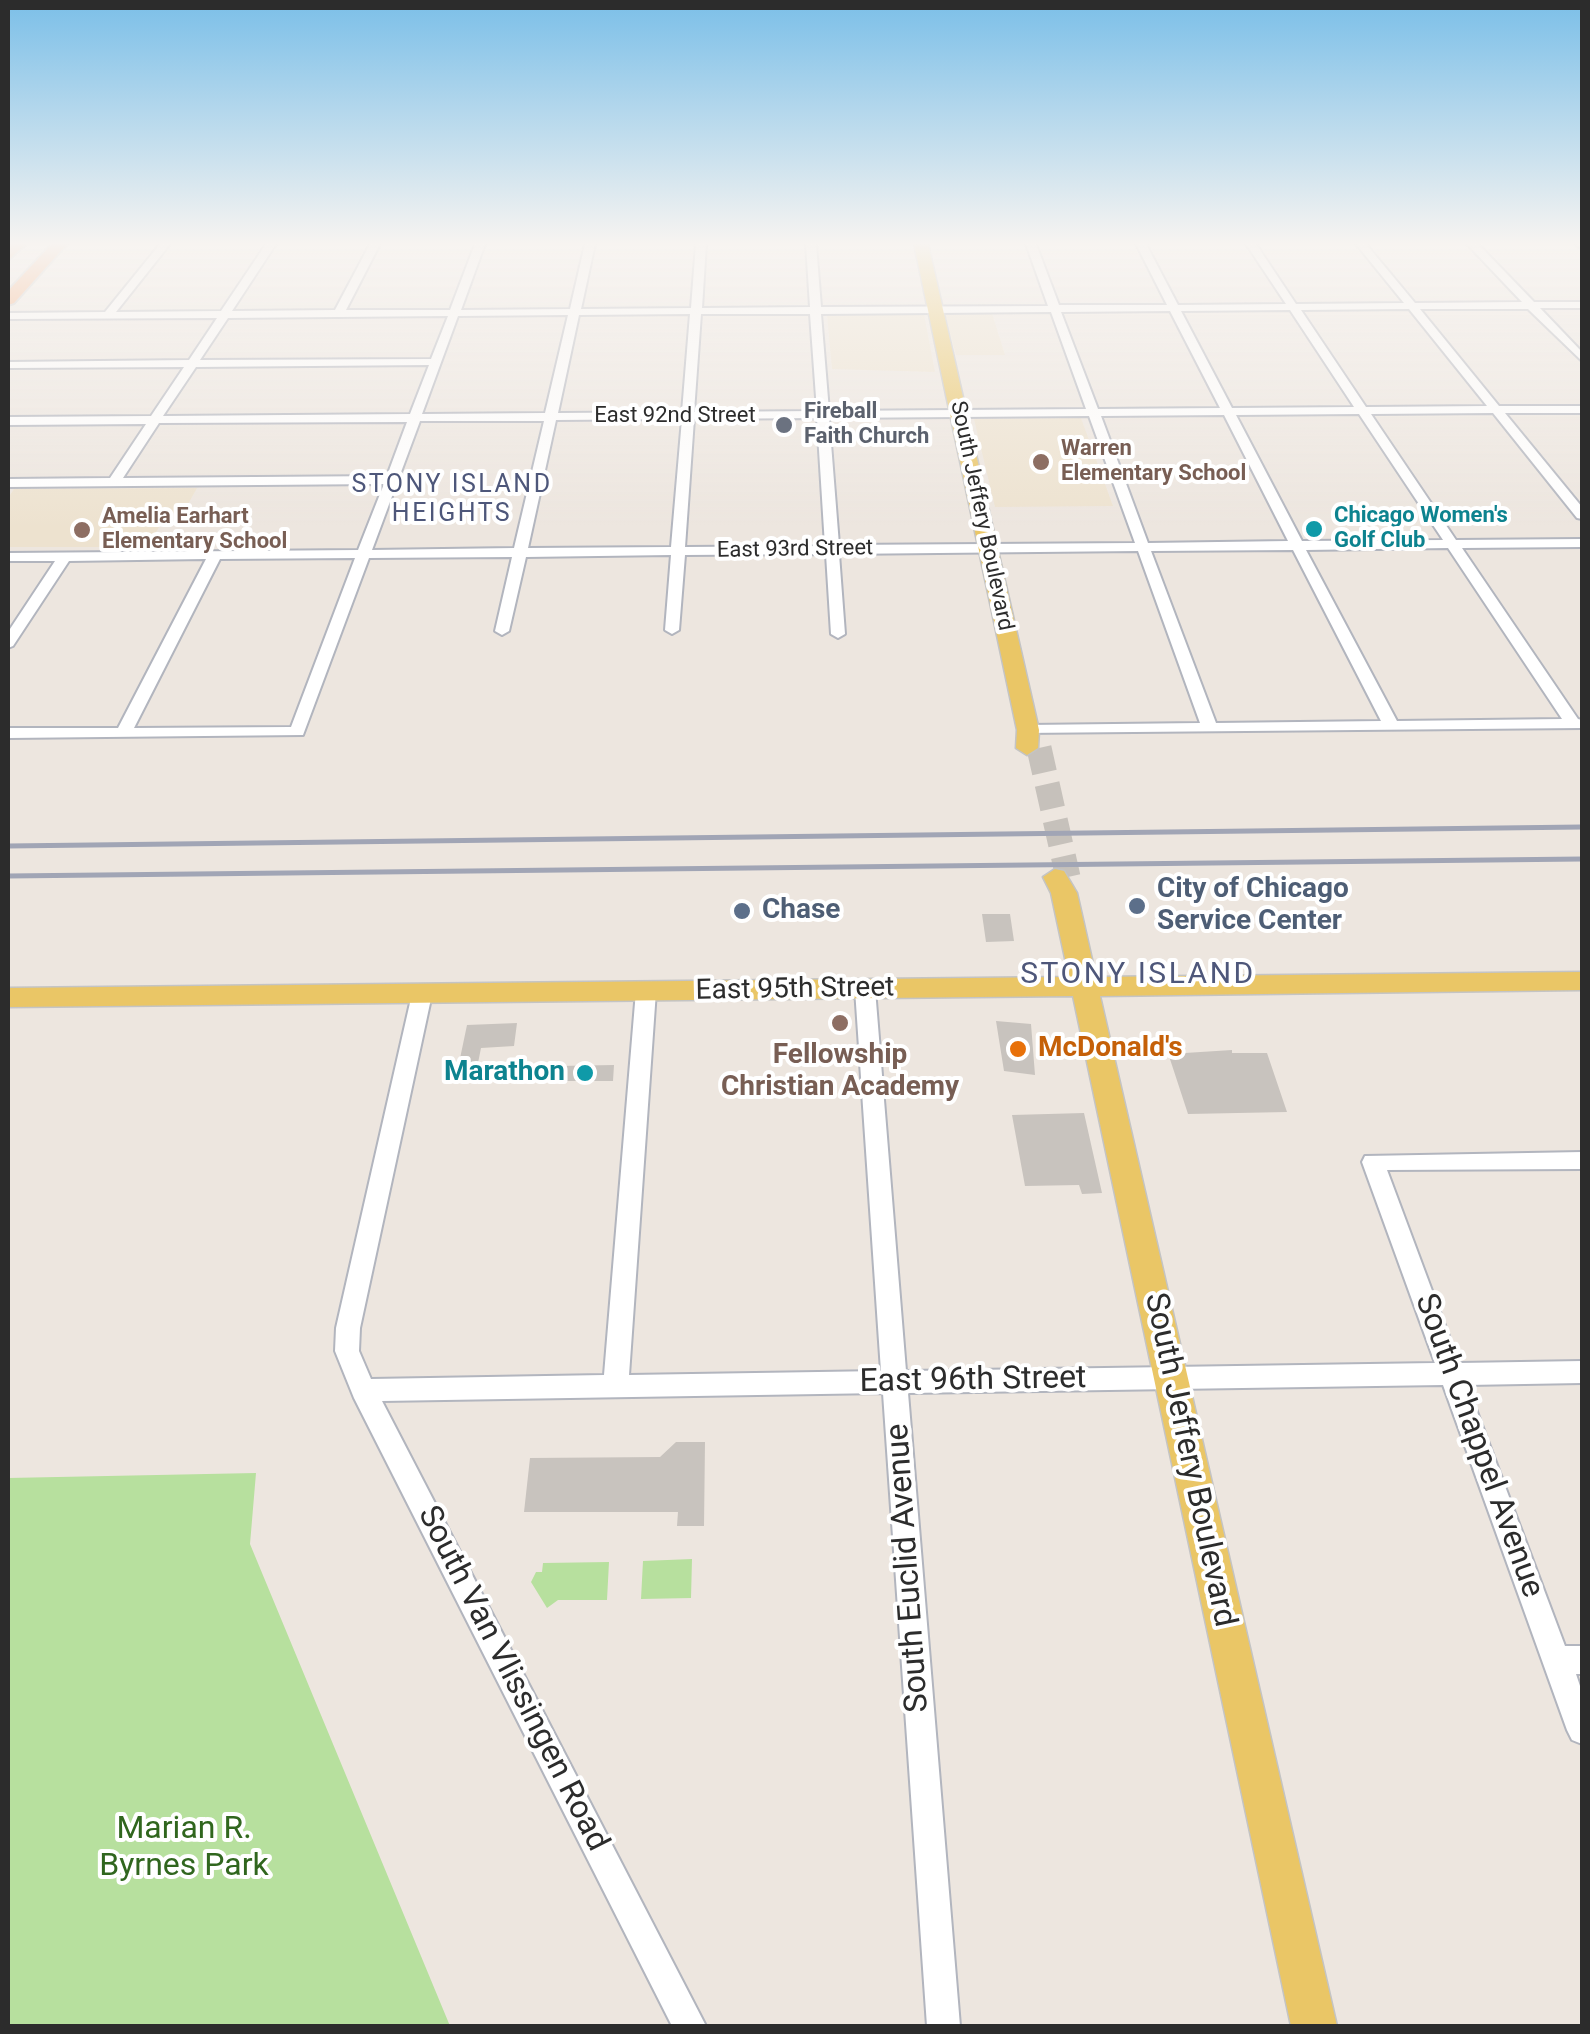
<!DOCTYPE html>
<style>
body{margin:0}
#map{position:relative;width:1590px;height:2034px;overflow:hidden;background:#ede6df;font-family:Roboto,sans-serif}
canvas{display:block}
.frame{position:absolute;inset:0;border:10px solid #2c2c2c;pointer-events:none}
</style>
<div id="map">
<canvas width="1590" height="2034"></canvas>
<div class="frame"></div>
</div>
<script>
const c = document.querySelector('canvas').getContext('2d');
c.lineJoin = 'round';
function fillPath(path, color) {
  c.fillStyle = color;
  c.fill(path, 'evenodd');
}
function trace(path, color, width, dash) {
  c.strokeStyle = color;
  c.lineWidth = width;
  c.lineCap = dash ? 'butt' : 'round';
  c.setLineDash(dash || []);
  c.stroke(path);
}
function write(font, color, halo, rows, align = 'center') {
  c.font = font + ' Roboto,sans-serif';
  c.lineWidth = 8;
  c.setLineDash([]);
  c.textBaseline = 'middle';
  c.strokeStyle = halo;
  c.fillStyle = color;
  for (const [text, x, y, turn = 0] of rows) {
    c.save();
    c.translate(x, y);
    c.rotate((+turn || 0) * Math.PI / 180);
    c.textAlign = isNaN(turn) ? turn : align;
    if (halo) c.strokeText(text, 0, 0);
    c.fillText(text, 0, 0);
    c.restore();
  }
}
fillPath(new Path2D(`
 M992,313L1005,355H956L945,314Z
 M924,314L935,372L832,369L827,315Z
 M1081,418L1113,506L995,507L974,419Z
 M197,488L183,513L167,514L147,547H8V498L14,489Z`), '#ede2cf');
fillPath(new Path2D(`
 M256,1473L250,1544L450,2026H8V1478Z
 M692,1559L691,1598L641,1599L643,1561Z
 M609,1562L607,1600H558L547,1608L531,1582L536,1572H542L543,1563Z`), '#b7e09e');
fillPath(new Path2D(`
 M982,914H1010L1014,941L986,942Z
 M996,1021L1031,1024L1035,1075L1004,1071Z
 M517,1023L514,1046L481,1048L477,1068H458L467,1025Z
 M1185,1049V1053L1232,1050V1053H1267L1287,1112L1188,1114L1167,1050Z
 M614,1065L613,1081H556L558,1066Z
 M1084,1113L1102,1193L1082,1194L1079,1185L1025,1186L1012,1115Z
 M676,1442H705L704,1526H677L678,1512H524L530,1458L660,1457Z`), '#c8c3be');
trace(new Path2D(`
 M1039,748L1068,877`), '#c6c1bb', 25, [25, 12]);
const minor = new Path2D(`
 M160,244H170L116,312L221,311L266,244H276L232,311L335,310L370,244H380L346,310H450L475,244H485L461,310L570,309L585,244H595L581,309L691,308L696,244H706L702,308L810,307L806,244H816L821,307L1048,306L1026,244H1036L1059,305H1167L1136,244H1146L1178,305L1286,304L1246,244H1256L1296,304L1404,303L1356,244H1366L1415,303L1522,302L1467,244H1478L1534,302H1582V308H1540L1582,352V361L1528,309H1420L1499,406H1582V413H1505L1582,507V519L1577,518L1493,413L1371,414L1456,540L1582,539V547L1462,548L1578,719L1582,720V728L1022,733V727L1028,725L1200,723L1138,551L839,554L845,634L838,638L831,634L826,554L685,555L679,630L672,634L665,630L671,555L526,557L509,631L502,635L495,631L512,557L369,558L303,735L8,738V728H118L206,559L69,561L13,646L8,648V632L55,561H8V553L358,550L384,484L8,487V479L110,478L146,424L8,425V417L151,416L184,367L8,368V362L189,360L217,318L8,319V313L105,312ZM1409,309L1487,406L1366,407L1301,310ZM1290,310L1354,407L1232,408L1181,311ZM1170,311L1220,408L1098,409L1061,312ZM1051,312L1086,409L829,411L821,314ZM690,314L682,412L558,413L579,315ZM701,314H810L817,411L694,412ZM568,315L545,413L422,414L458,316ZM448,316L431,359L200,360L228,318ZM429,365L410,414L163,416L196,367ZM1359,414L1443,540L1302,541L1236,415ZM1224,415L1288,541L1148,543L1101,416ZM1089,416L1135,543L839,545L829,418ZM817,418L825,546L685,547L694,419ZM682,419L671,547L528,548L556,420ZM420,421H544L514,548L372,550ZM407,422L387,476L123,478L159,423ZM1448,548L1562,719L1397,721L1306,550ZM1293,550L1381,721L1216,723L1151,551ZM355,558L291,727L134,728L220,559Z
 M1576,244H1582V248L1579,247Z
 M865,982L875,989L906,1371L1435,1363L1362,1162L1365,1156L1582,1152V1169L1387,1170L1459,1363L1582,1361V1383L1467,1385L1565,1646H1582V1674H1576L1582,1692V1744L1572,1740L1567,1730L1443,1385L908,1393L960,2026H927L883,1393L382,1401L706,2026H672L354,1398L335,1351L336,1328L412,994L422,987L432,994L360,1328L359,1351L371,1379L604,1375L636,991L646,984L656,991L629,1375L881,1371L855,989Z`);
const major = new Path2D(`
 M914,244H928L1039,730L1038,748L1027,755L1016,748L1017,730Z
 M1055,869L1064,871L1077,893L1096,977L1582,972V990L1100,996L1337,2026H1291L1073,996L8,1007V988L1069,977L1051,893L1043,877Z`);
const highway = new Path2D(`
 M11,244H26L8,260V248Z
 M52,244H67L14,303L8,305V291Z`);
trace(minor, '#b2b5be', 4);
trace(major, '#c4c4c4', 3);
trace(highway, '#c4c4c4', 4);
fillPath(minor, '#fff');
fillPath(major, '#eac666');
fillPath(highway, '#f79b5f');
trace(new Path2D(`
 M8,846L1582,827
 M8,876L1582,859`), '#a1a5b5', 5);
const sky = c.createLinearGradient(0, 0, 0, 529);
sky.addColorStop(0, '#7bbfe8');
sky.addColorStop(0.46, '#f7f4f1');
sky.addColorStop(1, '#f7f4f100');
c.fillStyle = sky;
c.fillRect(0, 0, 1590, 529);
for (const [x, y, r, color] of [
 [784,425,10,"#6b7280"],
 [1041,462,10,"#8d6e63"],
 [1314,529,10,"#0f9aa8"],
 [82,530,10,"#8d6e63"],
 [1137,906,10,"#5c6f8a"],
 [742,911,10,"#5c6f8a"],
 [840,1023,10,"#8d6e63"],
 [1018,1049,10,"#e8710a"],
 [585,1073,10,"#0f9aa8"]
]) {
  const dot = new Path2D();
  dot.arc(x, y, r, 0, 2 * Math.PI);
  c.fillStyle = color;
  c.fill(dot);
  trace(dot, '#fff', 4);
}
write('bold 22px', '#5b616d', '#fff', [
 ["Fireball",804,412],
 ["Faith Church",804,437]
], 'left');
write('22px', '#2c2c2c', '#fff', [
 ["East 92nd Street",675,416],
 ["South Jeffery Boulevard",981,516,78],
 ["East 93rd Street",795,550,-1]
]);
write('bold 22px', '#785e54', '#fff', [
 ["Warren",1061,449],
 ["Elementary School",1061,474],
 ["Amelia Earhart",102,517],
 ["Elementary School",102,542]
], 'left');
write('bold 22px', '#0d838f', '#fff', [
 ["Chicago Women's",1334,516],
 ["Golf Club",1334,541]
], 'left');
c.letterSpacing = '2.5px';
write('25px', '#4e577a', '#fff', [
 ["STONY ISLAND",452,486],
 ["HEIGHTS",452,515]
]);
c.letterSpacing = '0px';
write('bold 28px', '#4e5e75', '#fff', [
 ["City of Chicago",1157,890],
 ["Service Center",1157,922],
 ["Chase",762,911]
], 'left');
write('28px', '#2c2c2c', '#fff', [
 ["East 95th Street",795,990,-1]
]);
write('bold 28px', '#c56008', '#fff', [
 ["McDonald's",1038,1049]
], 'left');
write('bold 28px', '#785e54', '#fff', [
 ["Fellowship",840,1056],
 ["Christian Academy",840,1088]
]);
write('bold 28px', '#0d838f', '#fff', [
 ["Marathon",565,1073]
], 'right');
c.letterSpacing = '2.5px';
write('30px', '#4e577a', '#fff', [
 ["STONY ISLAND",1138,975]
]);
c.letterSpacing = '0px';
write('32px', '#2c2c2c', '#fff', [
 ["East 96th Street",973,1381,-1],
 ["South Chappel Avenue",1478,1446,70],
 ["South Jeffery Boulevard",1189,1460,78],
 ["South Euclid Avenue",909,1568,-94],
 ["South Van Vlissingen Road",512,1679,63]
]);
write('32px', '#30661e', '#fff', [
 ["Marian R.",184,1830],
 ["Byrnes Park",184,1867]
]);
</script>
